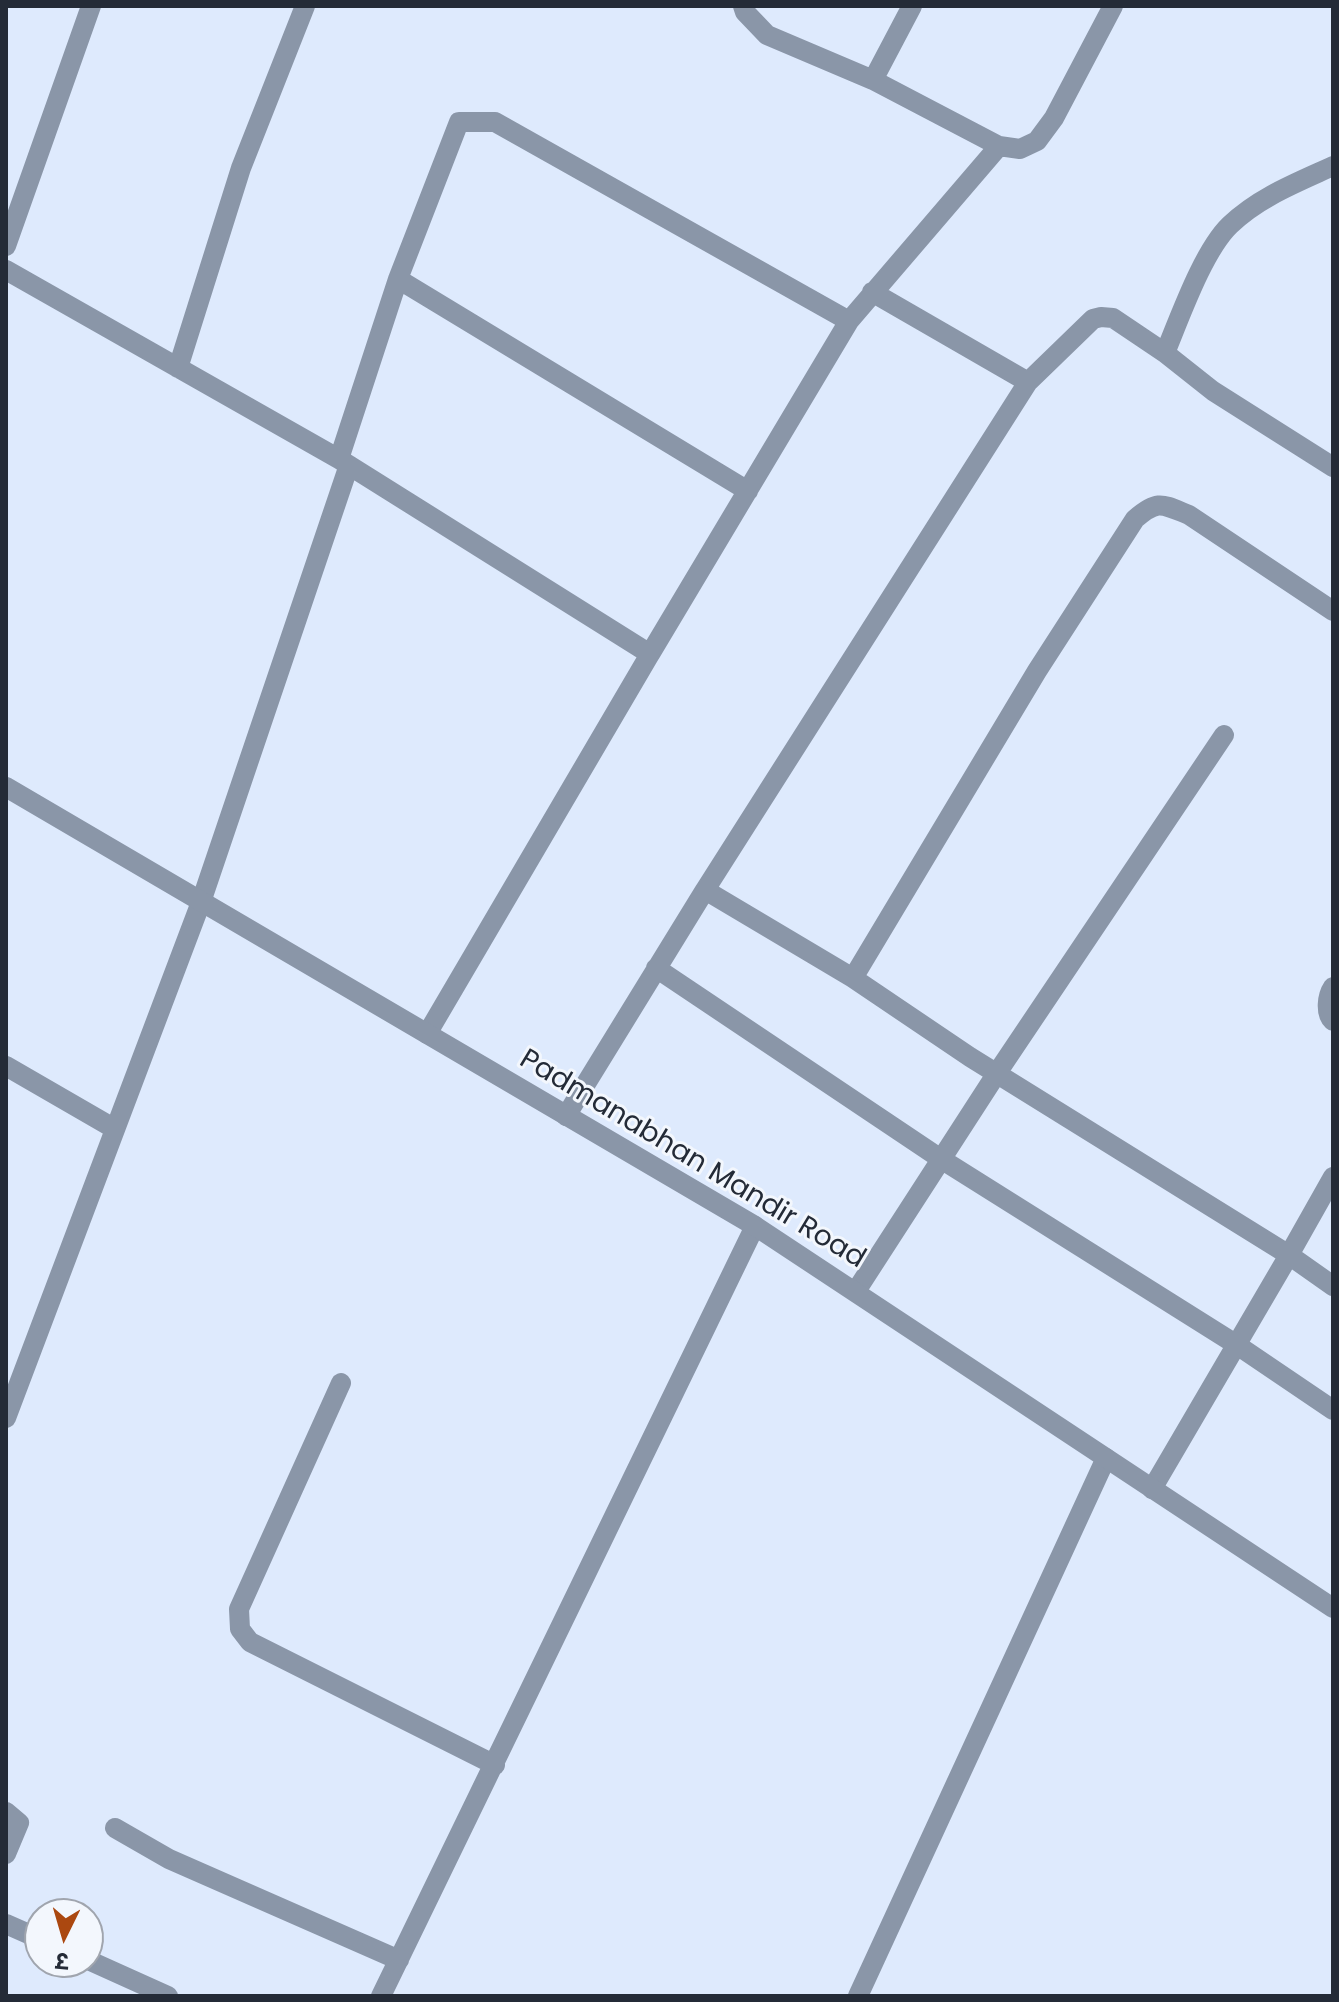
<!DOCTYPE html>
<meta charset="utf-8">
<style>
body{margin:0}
#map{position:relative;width:1339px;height:2002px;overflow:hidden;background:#deeafd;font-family:Poppins,"Noto Sans Devanagari",sans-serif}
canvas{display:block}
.frame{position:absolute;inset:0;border:8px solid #242b37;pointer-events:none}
.north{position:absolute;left:24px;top:1898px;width:80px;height:80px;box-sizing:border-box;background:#f3f7fd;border:2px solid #a0a5ae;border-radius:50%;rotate:185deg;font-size:22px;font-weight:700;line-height:32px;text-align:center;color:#242b37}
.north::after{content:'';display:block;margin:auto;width:28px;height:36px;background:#ab4810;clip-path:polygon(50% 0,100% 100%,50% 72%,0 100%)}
</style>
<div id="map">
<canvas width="1339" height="2002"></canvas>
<div class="frame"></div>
<div class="north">उ</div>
</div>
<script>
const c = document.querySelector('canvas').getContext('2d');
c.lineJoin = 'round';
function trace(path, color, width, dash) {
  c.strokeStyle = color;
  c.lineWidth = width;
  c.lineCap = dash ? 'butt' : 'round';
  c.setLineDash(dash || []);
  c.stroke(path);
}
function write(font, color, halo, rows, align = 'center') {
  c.font = font + ' Poppins,sans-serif';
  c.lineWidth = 6;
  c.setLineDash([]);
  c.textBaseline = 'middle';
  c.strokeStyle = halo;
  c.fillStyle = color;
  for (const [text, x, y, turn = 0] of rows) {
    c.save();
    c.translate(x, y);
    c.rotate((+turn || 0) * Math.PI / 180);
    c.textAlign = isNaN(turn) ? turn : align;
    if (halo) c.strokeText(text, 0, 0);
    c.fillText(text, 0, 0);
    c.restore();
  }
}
trace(new Path2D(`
 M743,6L745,12L767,35L873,80L999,146L1020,149L1037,141L1054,118L1113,6
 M873,80L912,6
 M6,246L91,6
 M6,270L339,459L650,654L427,1034
 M398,279L748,491
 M872,292L1028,382
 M849,321L999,146
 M1165,353L1213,391L1333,467
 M178,368L241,168L305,6
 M339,459L398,279L459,122H495L849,321L650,654
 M705,890L1028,382L1093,319L1101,317L1113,318L1165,353C1180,317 1203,251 1230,225C1259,197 1298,182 1333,166
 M656,968L941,1159L1237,1345L1333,1410
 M853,978L970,1057L1289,1255L1333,1177
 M1333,987C1327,996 1325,1013 1333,1021
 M6,1066L115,1129
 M566,1116L705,890L853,978L1037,671L1135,519C1158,499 1162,504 1189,515L1333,611
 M856,1291L997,1073L1224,735
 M341,1383L239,1609L240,1629L250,1642L495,1765
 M6,1418L201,902L349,465
 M1152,1489L1289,1255L1333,1286
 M6,1812L19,1823L6,1854
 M115,1828L169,1859L399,1960
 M6,1924L40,1939
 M88,1960L168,1996
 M381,1996L755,1226
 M858,1996L1106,1458`), '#8a96a8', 20);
trace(new Path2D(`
 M6,787L755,1226L1333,1608`), '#8a96a8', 20);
write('28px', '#242b37', '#f3f7fd', [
 ["Padmanabhan Mandir Road",692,1160,31]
]);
</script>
